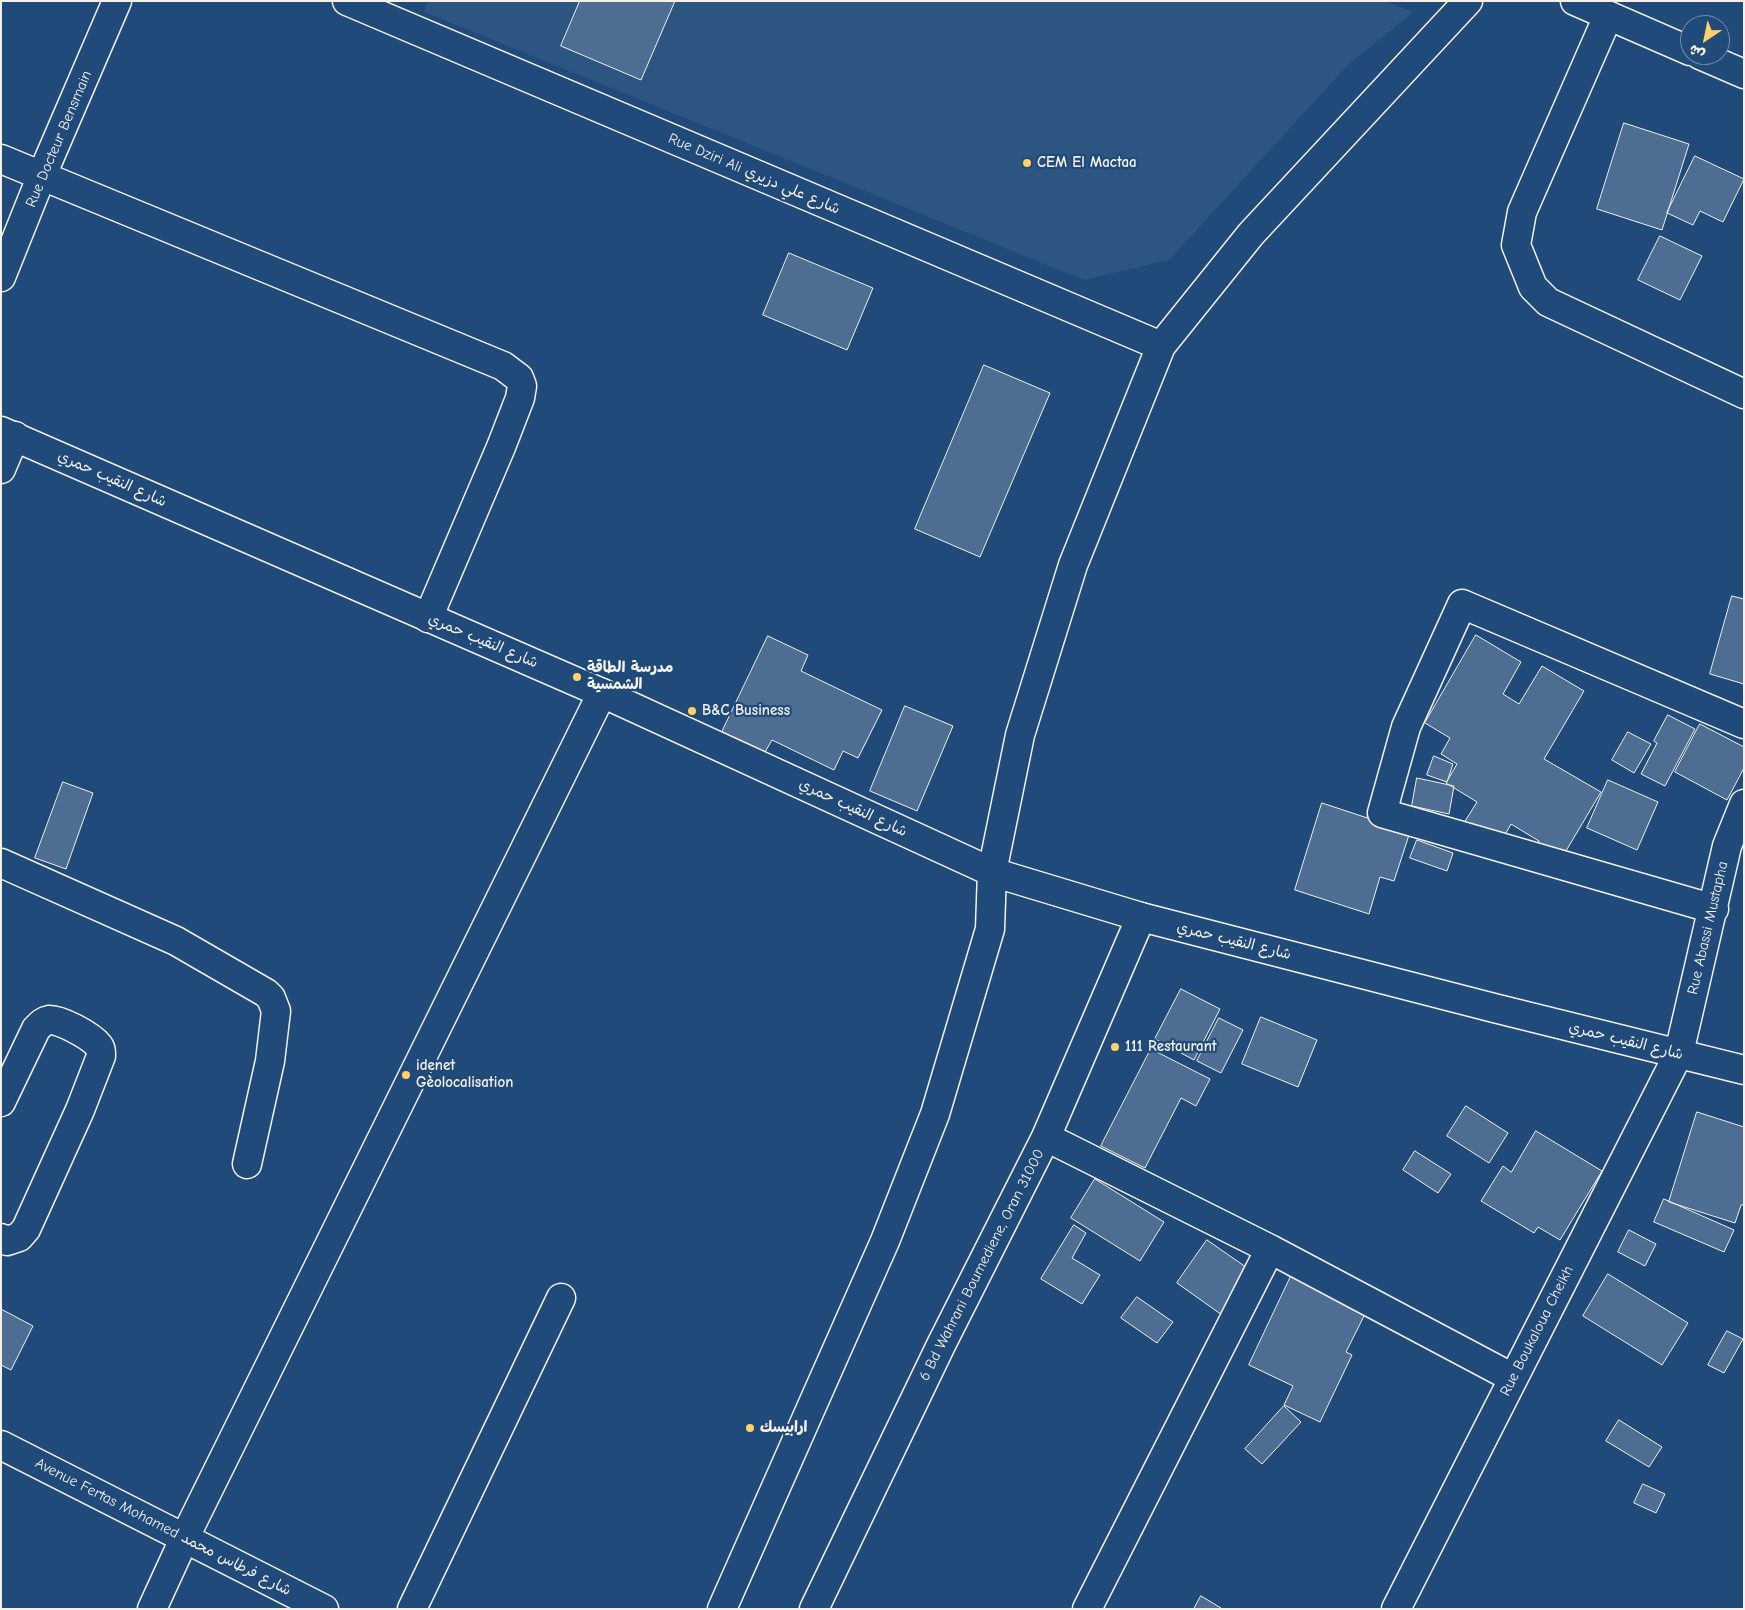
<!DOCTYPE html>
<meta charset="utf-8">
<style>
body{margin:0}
#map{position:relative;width:1745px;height:1610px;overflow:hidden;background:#1f4a7a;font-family:"Comic Neue","Playpen Sans Arabic",sans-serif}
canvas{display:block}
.frame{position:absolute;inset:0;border:2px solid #f4f1e8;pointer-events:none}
.north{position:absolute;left:1680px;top:15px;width:50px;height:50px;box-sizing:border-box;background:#1f4a7a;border:1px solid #748da6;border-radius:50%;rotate:214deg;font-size:14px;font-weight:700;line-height:20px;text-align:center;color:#f4f1e8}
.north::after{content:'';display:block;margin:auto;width:18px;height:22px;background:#ffd166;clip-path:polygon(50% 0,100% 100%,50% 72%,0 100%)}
</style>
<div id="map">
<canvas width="1745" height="1610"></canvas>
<div class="frame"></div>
<div class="north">ش</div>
</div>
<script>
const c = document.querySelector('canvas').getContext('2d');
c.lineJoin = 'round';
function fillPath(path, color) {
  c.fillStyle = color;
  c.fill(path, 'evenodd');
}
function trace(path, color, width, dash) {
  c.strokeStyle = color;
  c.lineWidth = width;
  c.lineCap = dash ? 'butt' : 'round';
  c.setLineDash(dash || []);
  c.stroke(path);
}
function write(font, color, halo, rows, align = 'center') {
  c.font = font + ' "Comic Neue","Playpen Sans Arabic",sans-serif';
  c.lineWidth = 4.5;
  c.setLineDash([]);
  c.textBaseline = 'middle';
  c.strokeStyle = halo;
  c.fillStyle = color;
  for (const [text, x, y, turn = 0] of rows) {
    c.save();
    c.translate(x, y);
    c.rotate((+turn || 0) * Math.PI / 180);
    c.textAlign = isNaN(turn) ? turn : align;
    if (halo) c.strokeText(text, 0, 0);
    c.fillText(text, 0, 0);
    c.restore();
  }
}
fillPath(new Path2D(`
 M428,1H1384L1413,12L1347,66L1169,260L1084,280L424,12Z`), '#2d5581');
const building = new Path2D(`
 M580,1H675L641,80L561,46Z
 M1624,123L1689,144L1662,230L1597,209Z
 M1695,156L1744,179L1723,222L1700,211L1693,225L1667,213Z
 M1660,236L1702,256L1680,300L1638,280Z
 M789,253L873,288L847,350L763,315Z
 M984,365L1050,393L980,557L915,529Z
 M1732,596L1744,599V684L1710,674Z
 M1476,635L1521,662L1503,694L1519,704L1542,666L1584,691L1544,759L1601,792L1560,861L1536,847L1539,841L1511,824L1500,844L1464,823L1477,802L1446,783L1457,764L1441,754L1450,738L1425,723Z
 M768,636L808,655L801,671L882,710L858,758L843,751L834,770L772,740L765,752L722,732Z
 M905,706L953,726L917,811L870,791Z
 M1668,715L1695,729L1665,786L1641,774L1657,743L1654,741Z
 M1700,724L1744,747V768L1727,800L1675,772Z
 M1628,732L1651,744L1634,773L1612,760Z
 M1434,756L1453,764L1447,782L1427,775Z
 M1417,778L1454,786L1449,814L1412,806Z
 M1608,780L1658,802L1637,850L1587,828Z
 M63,782L93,793L66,869L35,858Z
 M1322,803L1410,832L1394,881L1380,877L1369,914L1295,890Z
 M1417,840L1453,853L1447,871L1410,858Z
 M1181,989L1220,1009L1194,1060L1155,1039Z
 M1261,1017L1317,1040L1298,1087L1242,1064Z
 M1219,1018L1243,1030L1221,1073L1197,1061Z
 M1151,1049L1210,1079L1196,1106L1181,1098L1145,1168L1101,1146Z
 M1466,1106L1508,1133L1489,1163L1447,1136Z
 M1697,1112L1744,1127V1205H1741L1735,1223L1669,1202Z
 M1536,1131L1602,1171L1560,1240L1538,1227L1534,1233L1481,1201L1503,1166L1511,1172Z
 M1415,1151L1451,1174L1438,1193L1403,1170Z
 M1095,1179L1164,1222L1140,1261L1071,1218Z
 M1664,1199L1734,1230L1724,1252L1654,1222Z
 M1074,1225L1086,1233L1072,1258L1100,1275L1082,1304L1041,1279Z
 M1629,1230L1656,1244L1645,1266L1618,1252Z
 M1207,1240L1253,1272L1222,1315L1177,1283Z
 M1292,1274L1367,1310L1346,1352L1352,1355L1320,1422L1284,1405L1293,1386L1249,1365Z
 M1608,1274L1688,1323L1662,1365L1583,1316Z
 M1137,1297L1173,1322L1157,1343L1121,1318Z
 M1,1309L33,1326L11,1370L1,1365Z
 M1727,1331L1743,1339L1724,1373L1708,1365Z
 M1284,1406L1301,1422L1262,1464L1245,1449Z
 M1619,1420L1662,1447L1649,1467L1606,1441Z
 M1643,1484L1665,1494L1656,1513L1634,1503Z
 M1201,1596L1221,1608V1609H1194Z`);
fillPath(building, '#4d6e92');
trace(building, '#f4f1e8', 1);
const minor = new Path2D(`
 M347,1L1161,346
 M1575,1L1690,51
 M1608,16L1522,212L1516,245L1533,287L1548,302L1744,394
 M1700,55L1744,74
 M1,159L503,366L519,378L522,386L520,398L501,447L428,618
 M1,277L42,175L117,1
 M1,469L15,436
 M1,863L176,941L266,993L271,998L276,1011L270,1061L247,1164
 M1714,909L1382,813L1406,727L1462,604L1744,724
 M1,1102L36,1029C40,1025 43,1021 49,1020C60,1019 91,1036 98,1045C101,1048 101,1051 101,1056L80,1110L26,1229L19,1237L7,1241L1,1238
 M1046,1137L1270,1249L1513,1378
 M1,1445L324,1609
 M152,1609L185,1537L602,693
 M412,1609L561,1298
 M814,1609L941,1345L1046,1137L1141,917
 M1087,1609L1270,1249
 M1396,1609L1679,1053L1727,846L1744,804`);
const secondary = new Path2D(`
 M1,431L602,693L992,872L1141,917L1494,1008L1744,1070`);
const primary = new Path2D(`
 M722,1609L885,1241L935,1114L990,929L992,872L1020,735L1073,565L1161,346L1251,234L1468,1`);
trace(minor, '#f4f1e8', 31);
trace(secondary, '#f4f1e8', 31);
trace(primary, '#f4f1e8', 31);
trace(minor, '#1f4a7a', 28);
trace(secondary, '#1f4a7a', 28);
trace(primary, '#1f4a7a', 28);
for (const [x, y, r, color] of [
 [1027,163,5,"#ffd166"],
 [577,677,5,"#ffd166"],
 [692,711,5,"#ffd166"],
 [1115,1047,5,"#ffd166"],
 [406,1075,5,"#ffd166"],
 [750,1428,5,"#ffd166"]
]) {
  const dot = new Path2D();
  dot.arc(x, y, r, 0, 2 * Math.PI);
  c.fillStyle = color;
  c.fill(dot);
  trace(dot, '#1f4a7a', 2);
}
write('15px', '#f4f1e8', '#1f4a7a', [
 ["Rue Docteur Bensmain",59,139,-67],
 ["Rue Dziri Ali شارع علي دزيري",754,174,23],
 ["شارع النقيب حمري",112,479,24],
 ["شارع النقيب حمري",483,641,23],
 ["شارع النقيب حمري",853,808,25],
 ["Rue Abassi Mustapha",1708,928,-77],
 ["شارع النقيب حمري",1234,941,14],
 ["شارع النقيب حمري",1626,1041,14],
 ["6 Bd Wahrani Boumediene, Oran 31000",982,1265,-63],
 ["Rue Boukaloua Cheikh",1537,1331,-63],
 ["Avenue Fertas Mohamed شارع فرطاس محمد",163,1527,27]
]);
write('bold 15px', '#f4f1e8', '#1f4a7a', [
 ["CEM El Mactaa",1037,163],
 ["مدرسة الطاقة",587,668],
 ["الشمسية",587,685],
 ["B&C Business",702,711],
 ["111 Restaurant",1125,1047],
 ["idenet",416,1066],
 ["Gèolocalisation",416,1083],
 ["ارابيسك",760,1428]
], 'left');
</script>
